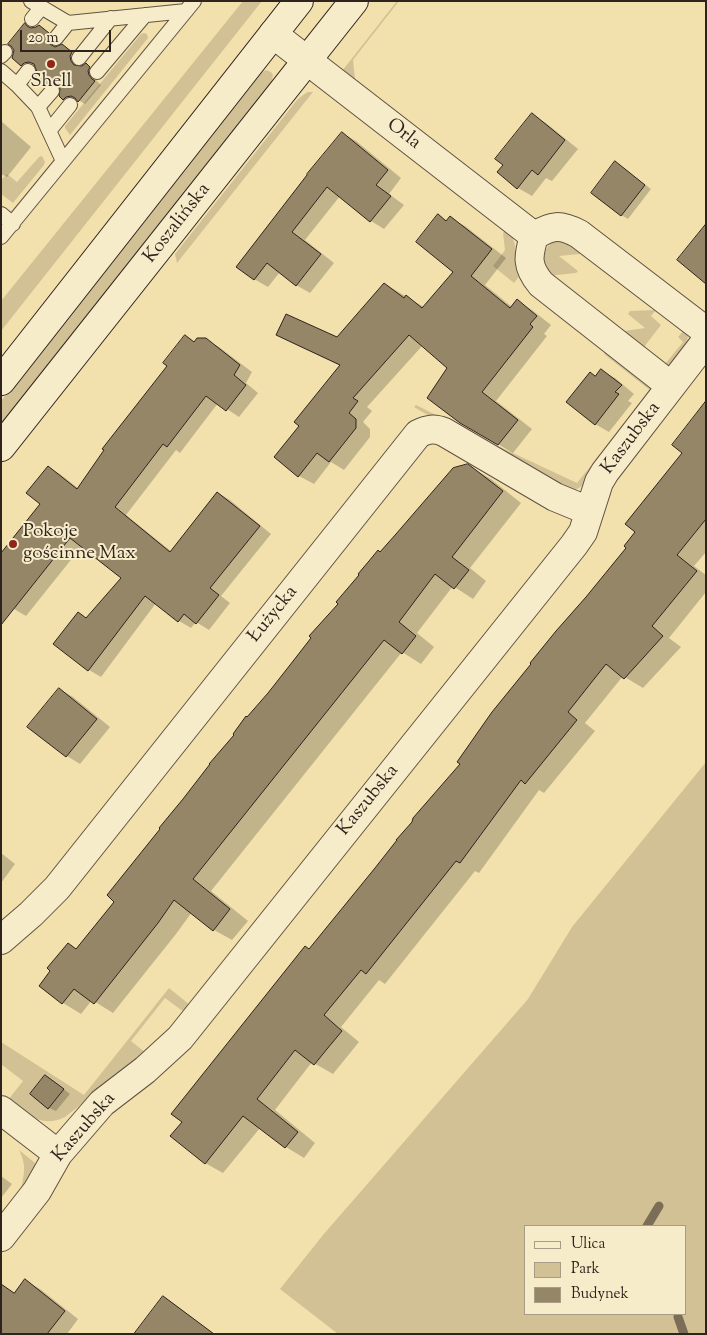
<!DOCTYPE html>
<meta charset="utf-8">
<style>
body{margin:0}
#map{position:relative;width:707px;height:1335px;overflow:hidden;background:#f3e1ad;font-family:"Sorts Mill Goudy",serif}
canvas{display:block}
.frame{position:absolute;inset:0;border:2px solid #2f231d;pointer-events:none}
.legend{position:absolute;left:524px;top:1225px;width:162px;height:90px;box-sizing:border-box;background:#f7ecca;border:1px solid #a79c85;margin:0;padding:6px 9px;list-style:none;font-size:15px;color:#2f231d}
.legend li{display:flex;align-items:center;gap:10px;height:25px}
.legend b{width:25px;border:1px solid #a79c85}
.scale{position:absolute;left:20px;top:30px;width:91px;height:22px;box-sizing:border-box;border:2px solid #2f231d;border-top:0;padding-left:6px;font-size:15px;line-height:18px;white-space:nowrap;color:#2f231d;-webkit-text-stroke:4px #f7ecca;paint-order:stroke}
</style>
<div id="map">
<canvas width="707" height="1335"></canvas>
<div class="frame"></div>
<ul class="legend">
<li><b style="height:6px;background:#f7ecca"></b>Ulica</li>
<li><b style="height:14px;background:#d2c195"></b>Park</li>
<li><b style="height:14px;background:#958668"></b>Budynek</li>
</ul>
<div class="scale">20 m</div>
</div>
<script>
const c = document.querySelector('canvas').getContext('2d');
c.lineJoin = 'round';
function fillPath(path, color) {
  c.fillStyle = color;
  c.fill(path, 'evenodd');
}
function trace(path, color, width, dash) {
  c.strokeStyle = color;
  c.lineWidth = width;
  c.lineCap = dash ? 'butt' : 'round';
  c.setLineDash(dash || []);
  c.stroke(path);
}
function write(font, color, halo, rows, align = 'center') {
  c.font = font + ' "Sorts Mill Goudy",serif';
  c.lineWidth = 4;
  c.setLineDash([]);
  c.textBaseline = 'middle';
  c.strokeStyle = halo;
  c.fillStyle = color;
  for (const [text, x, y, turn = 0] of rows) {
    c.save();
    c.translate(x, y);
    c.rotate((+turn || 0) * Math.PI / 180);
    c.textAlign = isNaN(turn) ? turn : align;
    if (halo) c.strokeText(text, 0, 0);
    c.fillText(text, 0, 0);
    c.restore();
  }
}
fillPath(new Path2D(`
 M243,1H262L1,331V301Z
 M397,1H399L353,60L355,79L460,161L457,163L342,71Z
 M144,33L147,34L148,38L70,135L65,128V126L141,34Z
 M266,70L271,72L273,75L272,81L1,423V401L262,72Z
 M308,92H313L177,263L175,254L297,100L303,95Z
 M42,156L45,162L44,165L13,203L1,194V180L7,174L17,182L39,157Z
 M507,229C509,232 512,235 513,239C518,251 513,264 521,274L514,283L493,266L505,250L503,233Z
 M561,238L589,253L559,256L578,271L576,273L547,276C543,257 540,247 561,238Z
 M656,310L651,316L661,325L644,347L666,363L683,342L678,337L685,329L688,336L687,343L669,368L617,332L645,328L628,314L630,311Z
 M608,350L654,388L587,482C574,492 573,492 558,491L414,407L416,405L483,439L577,483L651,391L604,354Z
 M706,762V1334H338L280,1289L323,1235L528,999L572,927ZM526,1226H686V1314H526Z
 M169,988L190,1005L184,1012L165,998L131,1041L146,1053L65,1117C41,1129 26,1113 8,1100L23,1081L1,1064V1042L84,1095Z
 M19,1150L35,1163C34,1176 29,1182 21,1190C24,1173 27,1166 19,1150Z`), '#d2c195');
fillPath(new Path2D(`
 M39,26L55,38L54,45L56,48L62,45L79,57L77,60V66L82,68L86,65L93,69L96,80L101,85L85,104L78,100H74L71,103L64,99L60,86H57L53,88L46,84L36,66L29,68L22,64L32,29Z
 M533,115L546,123L578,149L552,181L546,178L532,196L518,188L504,165Z
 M1,121L31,147L7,177L1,174Z
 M342,133L356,141L401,178L389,194L404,205L384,229L371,221L340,196L305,240L334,263L310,293L296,285L280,272L268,287L254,279Z
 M622,167L651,189L628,219L621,215Z
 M438,216L448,221L450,218L465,226L506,258L485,285L512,307L517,301L532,310L551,325L544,334L547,336L496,401L532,429L513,453L460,422L449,368L423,345L367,407L372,411L363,422L370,429V437L344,470L331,462L314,484L299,476L301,426L341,366L292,343L277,334L338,339L385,284L424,307L455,271Z
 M186,337L195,342L206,340L219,347L252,372L246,383L258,393L239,417L218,403L180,453L176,450L126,515L172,552L218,493L230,500L271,534L221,596L230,603L209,630L196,622L191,628L179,621L156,603L101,677L89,670L87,619L123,578L82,546L26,616L14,609L1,599L41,504L48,467L60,474L79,489L169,365Z
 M601,371L615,378L634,394L628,401L632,403L609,432L595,424L596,377Z
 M706,419V552L694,566L706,575V592L669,638L681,647L643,688L623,676L585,723L595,731L544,793L539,790L479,873L475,871L385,984L379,980L341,1027L359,1042L333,1074L312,1062L275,1110L315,1143L304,1158L286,1147L260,1128L223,1173L205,1163L310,950L462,764L628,547L683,453Z
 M468,466L491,479L521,503L470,568L486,581L473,599L453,586L417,633L434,647L421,664L402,652L211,891L248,921L232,940L214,930L192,912L176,934L113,1013L92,1000L81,1014L63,1003L40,986L77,950L116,902L269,693L380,553Z
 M59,689L73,697L110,727L80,764L67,756L29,726Z
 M1,853L15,864L1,883Z
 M52,1080L70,1094L56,1111L49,1108Z
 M1,1176L12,1184L1,1198Z
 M26,1281L40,1289L78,1319L67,1334H1L15,1294Z
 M164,1297L173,1303L214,1334H150Z`), '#0003');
trace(new Path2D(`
 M647,1226L659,1206
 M678,1317L684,1334`), '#7c6e56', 9);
const building = new Path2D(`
 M25,23L27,26L31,28L36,27L39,25L49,33L48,41L50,44L55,47L62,44L72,52L70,56L71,61L74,65L82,66L86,63L90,67L88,71L89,75L92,79L95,81L78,102L75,98L71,96L66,97L63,100L59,96L60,89L57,84L50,83L45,85L35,77L37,72L34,64L29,62L24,63L21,66L12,58L14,50L11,46L8,44Z
 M532,113L565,140L538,175L532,170L517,189L497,172L503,165L495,159Z
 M342,132L388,170L376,185L391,196L370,222L327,187L292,232L321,254L296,286L267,263L254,280L236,267L307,175V174Z
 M615,161L645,185L621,216L591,193Z
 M438,214L446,221L450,216L492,249L471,276L510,308L517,299L537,316L530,324L533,327L482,392L518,420L498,445L460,423L427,398L447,368L409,335L353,398L358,401L349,413L356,419V428L329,462L317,453L298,477L274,457L299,426L294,422L340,365L276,335L286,314L337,337L384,283L404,298L406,295L422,308L453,272L416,242Z
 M706,224V284L677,260Z
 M185,335L194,342L197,338H206L240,365L234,375L246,385L226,411L206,396L167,447L163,444L115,507L170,552L217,492L260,526L210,588L219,595L196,624L184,614L178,622L145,596L88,671L53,644L78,612L86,618L121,578L70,538L1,625V553L40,504L26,493L48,466L77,489L104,450L102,449L167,366L163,363Z
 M601,369L622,385L615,392L619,394L595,425L566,402L590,372L595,376Z
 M706,401V519L677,555L697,571L652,626L663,636L624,679L606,664L568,712L577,720L525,784L521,780L460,863L456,861L366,974L361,970L324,1015L342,1031L327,1049L314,1065L295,1050L257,1099L298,1132L285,1148L243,1116L205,1164L170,1136L182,1122L171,1114L305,946L309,949L375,868L397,840H396L412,822L413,818L460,764L457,762L492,712L531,664L530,663L556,631L586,597L626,548L624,546L635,532L625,524L682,453L672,445Z
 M468,464L503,491L452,557L469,570L454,589L435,574L399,622L416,636L402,654L384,640L193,879L230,909L213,931L174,900L158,923L94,1004L74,989L62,1004L39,986L50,971L47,968L68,943L76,949L114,902L107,895L160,829L159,828L183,799L210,764H209L234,735L233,734L246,716L247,717L268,693L290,665L311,638L309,636L338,604L336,602L359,575L358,574L369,561L378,550L380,552L396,534L453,468Z
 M59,688L97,719L66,757L27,727Z
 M45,1075L64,1089L48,1109L30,1094Z
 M25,1279L65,1311L47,1334H1V1284L14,1293Z
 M163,1296L214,1334H134Z`);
fillPath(building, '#958668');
trace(building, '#2f231d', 1);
const lane = new Path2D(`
 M31,1L68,23L186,11
 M32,19L41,8
 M56,38L68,23
 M1,56L5,52
 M79,58L111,18
 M1,71L17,85L38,107L63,161
 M97,72L145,15
 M17,85L28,71
 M38,107L52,91
 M49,131L70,105
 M1,214L13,224
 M1,237L194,1`);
const street = new Path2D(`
 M273,34L534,236
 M671,386L541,284C526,266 528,256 534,236C552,225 560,224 579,234L706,331
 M1,940L31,914L57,888L418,434C428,429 434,428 444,432L555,497L589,511
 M1,1110L58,1154
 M1,1237L37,1191L58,1154L102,1103L145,1070L180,1038L574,545L583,532L599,482L605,472L706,341`);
const secondary = new Path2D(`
 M1,381L299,1
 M1,447L354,1`);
trace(lane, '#605241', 16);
trace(street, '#605241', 30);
trace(secondary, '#2f231d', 30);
trace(lane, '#f7ecca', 14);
trace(street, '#f7ecca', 28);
trace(secondary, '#f7ecca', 28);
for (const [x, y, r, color] of [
 [51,64,5,"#8f2418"],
 [13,544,5,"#8f2418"]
]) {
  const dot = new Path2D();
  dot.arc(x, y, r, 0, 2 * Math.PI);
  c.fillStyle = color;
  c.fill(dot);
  trace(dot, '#f7ecca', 2);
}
write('19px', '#2f231d', '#f7ecca', [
 ["Shell",51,83],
 ["Pokoje",23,533,"left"],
 ["gościnne Max",23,555,"left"]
]);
write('19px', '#2f231d', '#f7ecca', [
 ["Orla",403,135,38],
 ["Koszalińska",178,224,-52],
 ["Kaszubska",632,439,-53],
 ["Łużycka",274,615,-51],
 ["Kaszubska",369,801,-51],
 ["Kaszubska",85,1128,-49]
]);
</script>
